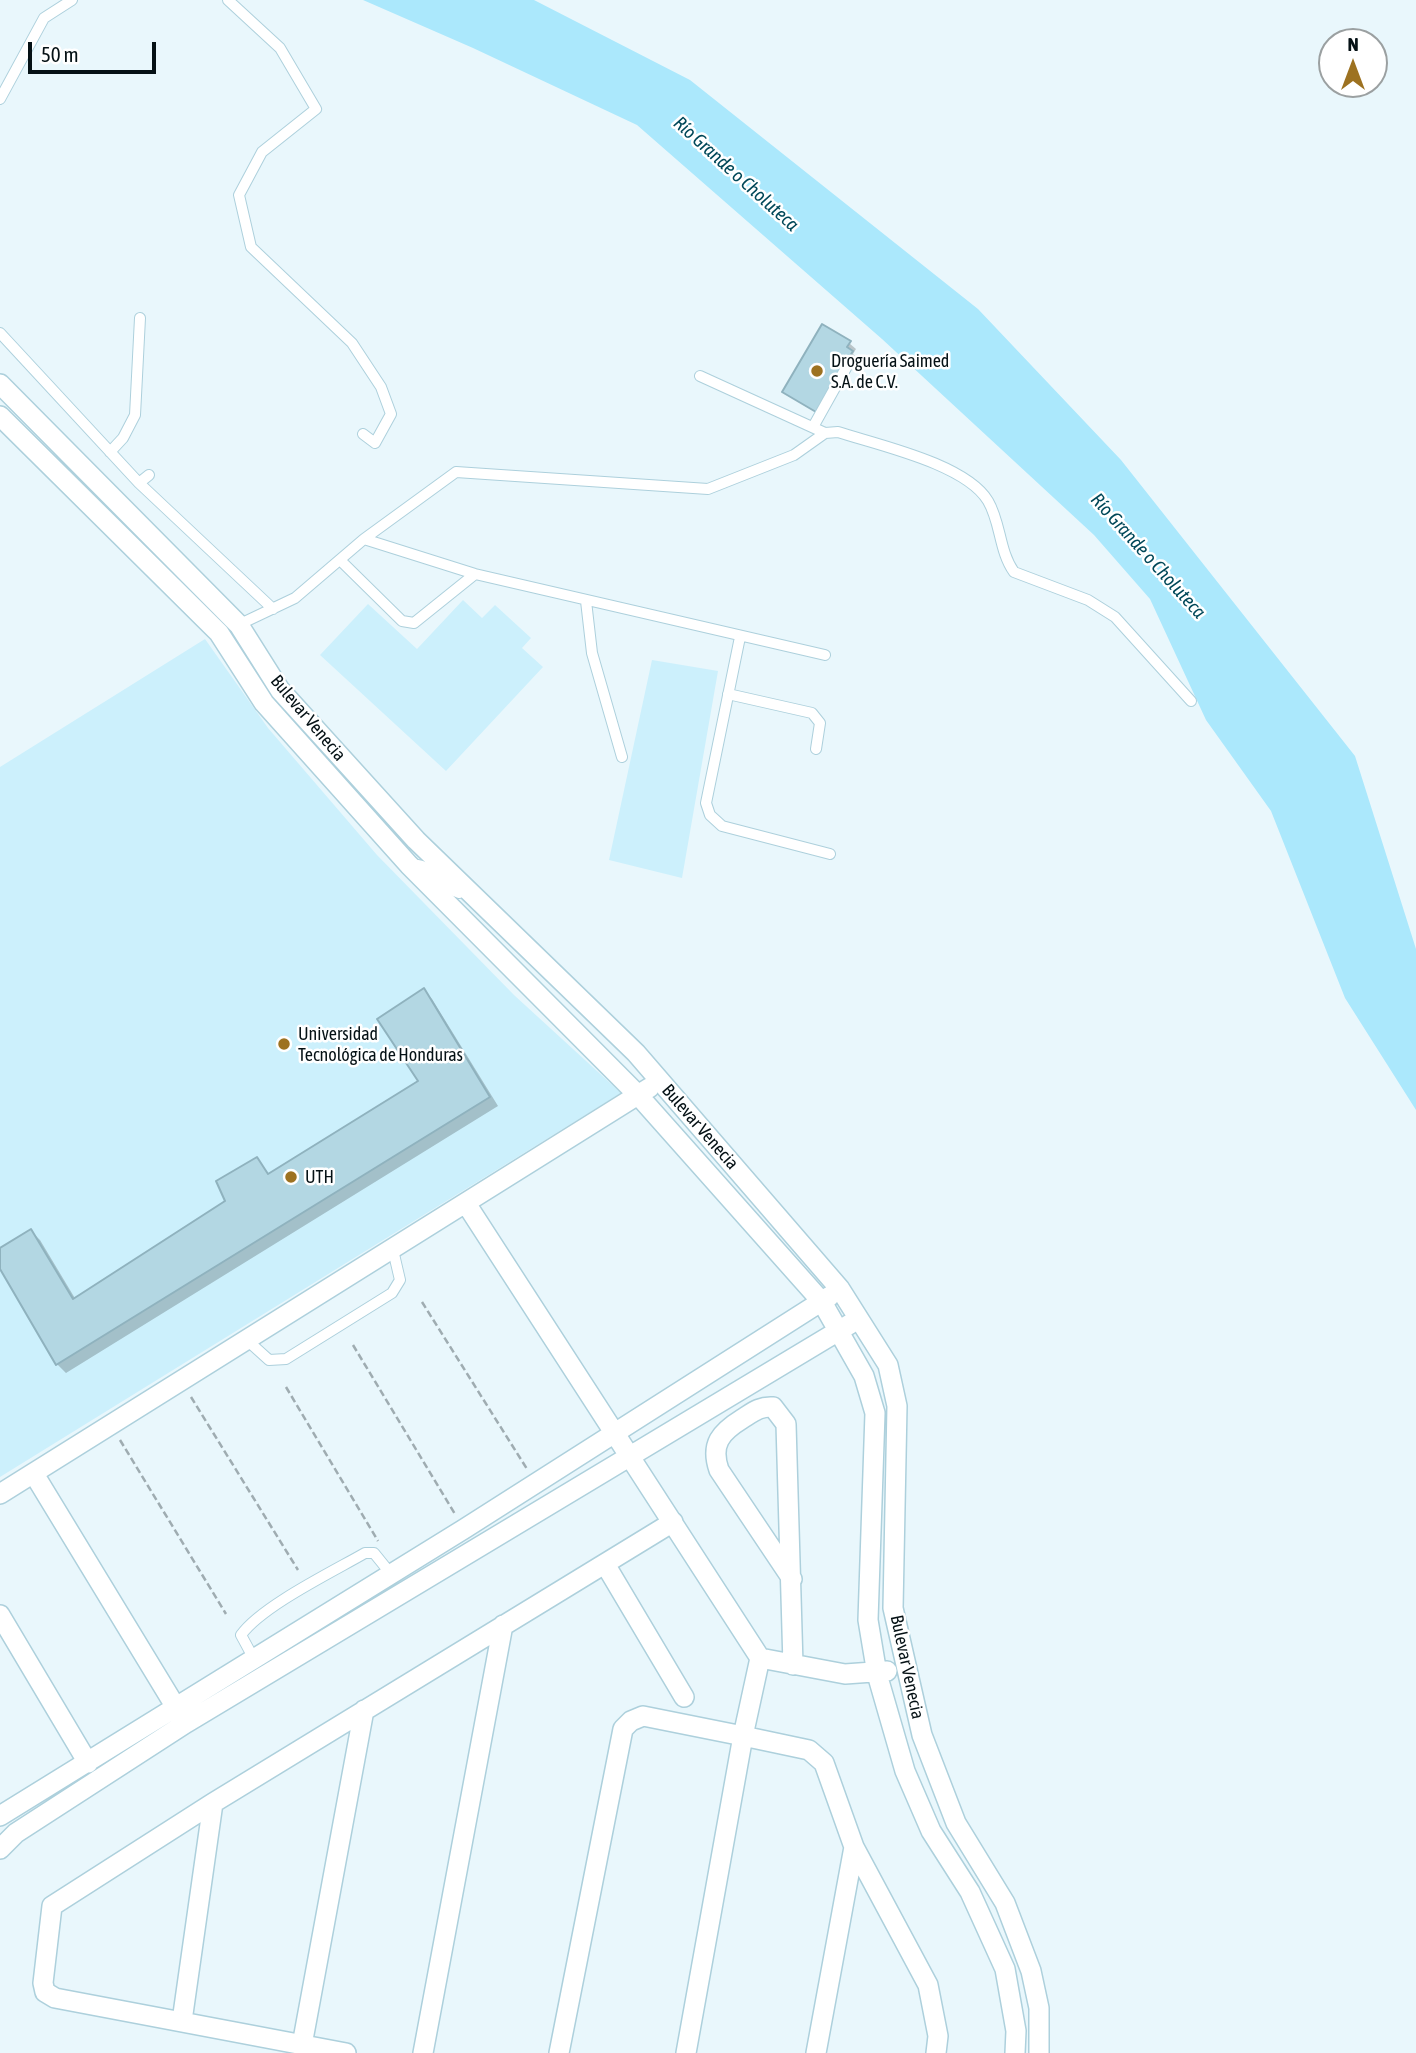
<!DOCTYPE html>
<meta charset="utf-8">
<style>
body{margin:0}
#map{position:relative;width:1416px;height:2053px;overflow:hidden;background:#e9f7fc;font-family:"Asap Condensed",sans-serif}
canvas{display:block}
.north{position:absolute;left:1318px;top:28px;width:70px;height:70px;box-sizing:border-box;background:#fff;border:2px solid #9ba0a1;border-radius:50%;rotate:0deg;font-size:19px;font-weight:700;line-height:28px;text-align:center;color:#051115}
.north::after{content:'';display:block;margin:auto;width:24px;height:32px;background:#9d7221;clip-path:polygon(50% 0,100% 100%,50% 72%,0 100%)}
.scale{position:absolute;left:28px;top:42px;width:128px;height:32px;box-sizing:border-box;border:4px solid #051115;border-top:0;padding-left:9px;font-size:21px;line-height:24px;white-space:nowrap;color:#051115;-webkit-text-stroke:5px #fff;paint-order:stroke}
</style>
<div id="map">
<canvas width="1416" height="2053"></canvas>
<div class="north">N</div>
<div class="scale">50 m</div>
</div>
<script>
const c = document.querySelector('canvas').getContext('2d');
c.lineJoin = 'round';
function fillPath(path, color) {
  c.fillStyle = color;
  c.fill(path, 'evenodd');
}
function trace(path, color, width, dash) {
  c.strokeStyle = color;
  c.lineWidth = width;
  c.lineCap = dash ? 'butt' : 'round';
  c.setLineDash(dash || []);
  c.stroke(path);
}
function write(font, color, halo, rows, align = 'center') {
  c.font = font + ' "Asap Condensed",sans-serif';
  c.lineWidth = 5;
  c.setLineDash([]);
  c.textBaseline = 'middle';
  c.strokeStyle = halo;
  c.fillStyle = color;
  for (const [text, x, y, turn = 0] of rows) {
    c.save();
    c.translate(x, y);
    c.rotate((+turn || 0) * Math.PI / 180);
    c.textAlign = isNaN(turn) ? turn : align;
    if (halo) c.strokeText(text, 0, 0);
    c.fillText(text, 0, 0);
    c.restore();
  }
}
fillPath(new Path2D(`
 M463,600L482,618L495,605L531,638L522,648L543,667L446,771L320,655L368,604L417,649Z
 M205,639L268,728L377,855L514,995L621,1093L0,1477V767Z
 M652,660L718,671L682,878L609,860Z`), '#ccf0fc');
fillPath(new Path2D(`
 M363,0H534L690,80L978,309L1121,460L1355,756L1416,949V1110L1345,998L1271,811L1206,720L1150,599L1094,535L882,339L637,125L473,48Z`), '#abe8fc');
fillPath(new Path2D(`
 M849,343L856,349L853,354L858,359L823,417L784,391Z
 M423,990L432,999L498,1106L66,1373L57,1364L0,1266V1250L31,1231L40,1240L76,1300L228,1201L257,1160L270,1175L421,1081Z`), '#0003');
const building = new Path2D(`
 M822,324L851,341L847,347L853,351L816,412L782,392Z
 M424,988L490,1097L56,1365L0,1269V1248L31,1229L73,1299L225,1201L216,1181L257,1157L268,1174L418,1081L377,1019Z`);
fillPath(building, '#b3d7e3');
trace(building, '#8fb2be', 2);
const lane = new Path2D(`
 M228,0L280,48L316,109L262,152L239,195L251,247L352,343L381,387L391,414L375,443L363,434
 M0,99L44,18L72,0
 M0,333L139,483L273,609
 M700,376L825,433
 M813,427L846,368
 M110,452L123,438L135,415L140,318
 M139,483L149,475
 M364,539L475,574L825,655
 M340,560L402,621L414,623L475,574
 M586,601L592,653L622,757
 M236,626L295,598L364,539L456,472L708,489L794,455L825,433L838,432C878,445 966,464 988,501C1001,523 999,551 1014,572L1088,600L1115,617L1191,701
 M740,637L706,803L710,815L722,826L830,854
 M728,694L812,713L820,723L816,749
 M411,865C433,862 439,887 459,893L465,890
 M248,1341L269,1360L286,1359L392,1293L400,1280L393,1250
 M254,1659L241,1635C262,1606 332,1572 365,1553H374L391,1574`);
const street = new Path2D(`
 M0,384L239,625L280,690L416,840L636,1053L840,1289L888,1365L897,1406L893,1608L922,1735L956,1823L1005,1903L1031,1971L1039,2008V2053
 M0,416L219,633L264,703L409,865L638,1095L822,1302L864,1376L875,1413L868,1620L877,1674L905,1771L931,1831L970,1892L1005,1969L1016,2031L1015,2053
 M467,1205L760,1658L743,1736L643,1716L631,1721L623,1729L559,2053
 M34,1474L183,1719
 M0,1494L649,1088
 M605,1564L684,1697
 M792,1579L719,1470C710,1444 721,1432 742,1419C753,1412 760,1406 773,1407L786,1424L793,1665
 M0,1615L88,1763
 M760,1658L845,1674L887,1671
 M0,1816L464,1529L830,1296
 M0,1849L16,1833L186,1723L850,1324
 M182,2021L213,1803
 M302,2045L364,1710
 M346,2053L55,1998L45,1992L43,1983L52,1906L213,1803L673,1522
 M423,2053L503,1625
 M686,2053L743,1736L809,1750L824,1763L854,1847L928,1985L938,2036L936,2053
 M816,2053L854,1847`);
trace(lane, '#add0dc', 12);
trace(street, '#add0dc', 22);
trace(new Path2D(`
 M422,1302L527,1469
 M353,1345L455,1514
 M286,1387L378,1541
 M191,1397L298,1570
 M120,1440L226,1614`), '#9facb1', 2.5, [7, 3.5]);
trace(lane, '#fff', 10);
trace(street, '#fff', 19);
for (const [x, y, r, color] of [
 [817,371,7,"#9d7221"],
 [284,1044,7,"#9d7221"],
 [291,1177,7,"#9d7221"]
]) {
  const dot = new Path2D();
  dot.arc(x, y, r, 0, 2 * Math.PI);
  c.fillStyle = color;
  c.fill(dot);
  trace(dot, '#fff', 2.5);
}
write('18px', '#051115', '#fff', [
 ["Droguería Saimed",831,361],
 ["S.A. de C.V.",831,382],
 ["Universidad",298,1034],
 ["Tecnológica de Honduras",298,1055],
 ["UTH",305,1177]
], 'left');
write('18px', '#051115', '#fff', [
 ["Bulevar Venecia",308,718,50],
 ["Bulevar Venecia",700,1127,49],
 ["Bulevar Venecia",907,1667,78]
]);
write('italic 19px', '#004859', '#fff', [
 ["Río Grande o Choluteca",736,174,42],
 ["Río Grande o Choluteca",1148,556,48]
]);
</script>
